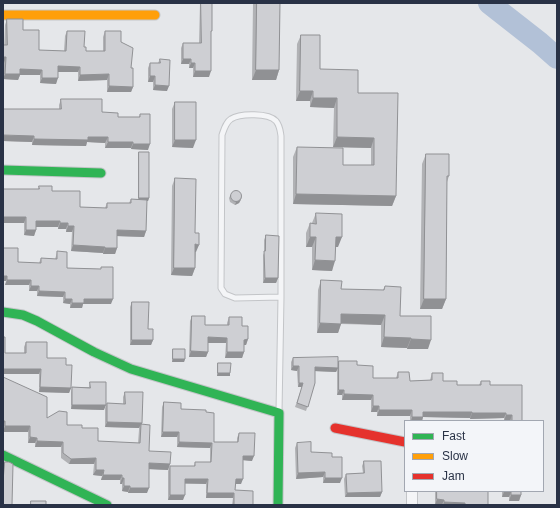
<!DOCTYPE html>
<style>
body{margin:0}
#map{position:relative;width:560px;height:508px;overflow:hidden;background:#e5e7ea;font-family:Arial,sans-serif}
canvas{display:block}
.frame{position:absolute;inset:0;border:4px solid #293246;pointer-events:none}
.legend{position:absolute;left:404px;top:420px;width:140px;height:72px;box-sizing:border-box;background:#f3f5f9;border:1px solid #a2a7b1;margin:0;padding:5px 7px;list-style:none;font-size:12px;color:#293246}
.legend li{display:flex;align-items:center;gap:8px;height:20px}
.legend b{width:20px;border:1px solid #a2a7b1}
</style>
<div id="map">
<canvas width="560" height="508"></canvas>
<div class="frame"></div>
<ul class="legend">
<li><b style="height:5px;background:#30b455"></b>Fast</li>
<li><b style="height:5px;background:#ff9f0a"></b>Slow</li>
<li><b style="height:5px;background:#e5322d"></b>Jam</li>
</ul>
</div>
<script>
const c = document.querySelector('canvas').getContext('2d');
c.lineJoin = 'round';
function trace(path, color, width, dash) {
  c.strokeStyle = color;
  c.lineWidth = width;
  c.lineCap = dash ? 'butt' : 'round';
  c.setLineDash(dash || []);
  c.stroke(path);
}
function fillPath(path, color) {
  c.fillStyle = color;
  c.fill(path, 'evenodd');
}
trace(new Path2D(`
 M489,3L540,43L557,58`), '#b2c1d7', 22);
const lane = new Path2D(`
 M279,412L281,297V136C280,130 280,126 276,121C269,113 240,113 231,119C226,122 224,129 222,135L221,288L225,294L235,298L281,297`);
const street = new Path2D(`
 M412,505V491`);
const fast = new Path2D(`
 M3,170L101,173
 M3,312L23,315L37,321L94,352L131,369L279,413L278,505
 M3,455L107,505`);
const slow = new Path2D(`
 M3,15H155`);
const jam = new Path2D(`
 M335,428L405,442`);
trace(lane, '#c3c5c8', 7);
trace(street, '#c3c5c8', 12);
trace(fast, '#c3c5c8', 11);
trace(slow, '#c3c5c8', 11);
trace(jam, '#c3c5c8', 11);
trace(lane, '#f4f5f7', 5);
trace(street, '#f4f5f7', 10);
trace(fast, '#30b455', 9);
trace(slow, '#ff9f0a', 9);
trace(jam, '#e5322d', 9);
fillPath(new Path2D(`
 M200,3H212L209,77H193V68H189V64H181V48L183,43H199Z
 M253,3H280L279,70L276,80H252Z
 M7,19L23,30L39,50L64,51L65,36L67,31L84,47L86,51H103V37L105,31L121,42L131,68L133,87L131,92H107V80L78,81V72H58L56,84L40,83V75H20L18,80L3,79L5,25Z
 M301,35L320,69L358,93L397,157L396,159V196L392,206L293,204V157L297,147L343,165H371V148L333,147L334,108L310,107V101H296L297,44Z
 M160,59L167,91L153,90V82H148V68L150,63H158Z
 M61,99L118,117H139L140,114L148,150L131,149V148H105V143L87,142L86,146L32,145V142L3,141L59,109V105Z
 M175,102L193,148L172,147V109Z
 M139,152L149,198L148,201H147L146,231L144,237L117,236V248L115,254H103V253L71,251L72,232H66V229H58V227H36V230L34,236L24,235V223H3V189H38L39,186L52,191L80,207L105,208L107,203H129L131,199H138V154Z
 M426,154L449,176L447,182L446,299L442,309H420L422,164Z
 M175,178L195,233L196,252L195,268L192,276L171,275L172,186Z
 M230,196L241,200L239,203L235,205L230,202L229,198Z
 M316,213L338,247H335L332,271L312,270V247H306V233L310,223H312Z
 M266,235L278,278L276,283H263V255L264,253V240Z
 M3,248L18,262L39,263L41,258L55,259L56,256L57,251L67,268L101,269V267L111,304H83L82,308H70V304L63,303V297L37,296V291H29V285H5L6,281H3Z
 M321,280L341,289L383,290L385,286L400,316L428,349H407V348L381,347V325L341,324L338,333H317L318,290Z
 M132,302L148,329L153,340L151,345H130V307Z
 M192,316L205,325H227V323L229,317L242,326L248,339L246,345H244V352L242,358H225L226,343H208V352L206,357H189L190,321Z
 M26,342L47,358L66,365L71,388L69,393L39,392V374L5,353H24V347Z
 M173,349L185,359L184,362H172V351Z
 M293,358L338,365L339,361L357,365L373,378H396L398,372L410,381L430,380L432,373L443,381L457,385H479L481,381L490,385L522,421H504V418L470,419V418L423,417L422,421H410V416H377V412H371V400H342V395H337V370L336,372L315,371V383L306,411L295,407L302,387H298L297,371L291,370V362Z
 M218,363L230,373V376H217V366Z
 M3,377L47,418L67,425L82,428L98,441L138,443L139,430V428L105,427V408L107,403L123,404V397L125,392L142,424L149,451L170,464L168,470L149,469L147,493H128V492L122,491V484H120V480H101L102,476L93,475L94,464H69L61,458V447H35V443H28V432H3Z
 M90,382L104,410L71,409V392L72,387H89Z
 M164,402L181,409L206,412L214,442H237V438L239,433L252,461L243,460L241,484H236L235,490L253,505H232L233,498H206V484H185L183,500H168V471L170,466H194L195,462H210V448L177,447V437H161L162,407Z
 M297,443L311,452L332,457L340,483H323V477L296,479L295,448Z
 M364,461L382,492L380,497H345L344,479L346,474L363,473L362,466Z
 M5,462L3,505V472L4,466Z
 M435,491H488V505H435Z
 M502,491H521V495L519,501H509V497H502Z`), '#b1b2b5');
fillPath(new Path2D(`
 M3,57H6L4,63H3Z
 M183,59H191L189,64H181Z
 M191,63H195L193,68H189Z
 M58,66L80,67L78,72H56Z
 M20,69L42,70L40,75H20L18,80L3,79L5,74Z
 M256,70H279L276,80H252Z
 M195,71H211L209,77H193Z
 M109,74L107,80L78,81L80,75Z
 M150,76H155L153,82H148Z
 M42,78H58L56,84L40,83Z
 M155,85L169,86L167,91L153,90Z
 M109,86L133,87L131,92H107Z
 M300,91H313L310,101H296Z
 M313,98H337L334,108L310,107Z
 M3,135L34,136L32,142L3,141Z
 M88,137H108L105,143L87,142L86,146L32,145L34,139Z
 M337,137L374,138L371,148L333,147Z
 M175,140H196L193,148L172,147Z
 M108,142H133L131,148H105Z
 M133,144H150L148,150L131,149Z
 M296,194L396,196L392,206L293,204Z
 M242,197L239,203L235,205L236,202Z
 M139,198H149L148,201H138Z
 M3,217H26L24,223H3Z
 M36,221H60L58,227H34Z
 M60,223H68L66,229H58Z
 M68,226H74L72,232H66Z
 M26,230H36L34,236L24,235Z
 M117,230L146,231L144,237L115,236Z
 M310,237H316L312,247H306Z
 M336,237H342L338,247H332Z
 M195,244L199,245L196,252H193Z
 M73,245L105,247L103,253L71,251Z
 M105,248H117L115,254H103Z
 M315,260L335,261L332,271L312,270Z
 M174,268H195L192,276L171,275Z
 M3,276H7L6,281H3Z
 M265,278H278L276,283H263Z
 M7,280H31L29,285H5Z
 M31,286H39L37,291H29Z
 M39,291L65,292L63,297L37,296Z
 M65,299H72L70,304L63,303Z
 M84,299H113L111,304H83L82,308H70L72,303Z
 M424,299H446L442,309H420Z
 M341,314L385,315L381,325L338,323Z
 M320,323L341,324L338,333H317Z
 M208,337L227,338L226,343H206Z
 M384,337L411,338L407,348L381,347Z
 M248,339L246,345H242L244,340Z
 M411,339L431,340L428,349H407Z
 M132,340H153L151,345H130Z
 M191,351L208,352L206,357H189Z
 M227,352H244L242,358H225Z
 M173,359H185L184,362H172Z
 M293,366H299L297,371L291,370Z
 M315,367L338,368L336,372L313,371Z
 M3,369H41L39,374H3Z
 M218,373H230V376H217Z
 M299,383H303L302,387H298Z
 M40,387L71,388L69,393L39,392Z
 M339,390H344L342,395H337Z
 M344,394L373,395L371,400H342Z
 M72,405H106L104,410L71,409Z
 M373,406H379L377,412H371Z
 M379,410H412L410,416H377Z
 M423,412H472L470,418L423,417L422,421H411L412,417Z
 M472,413H506L504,418L470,419Z
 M506,415H512L510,421H504Z
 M3,421H5L3,427Z
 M107,422L142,423L141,428V424L139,428L105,427Z
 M5,426H30L28,432H3Z
 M163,432H179L177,437H161Z
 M30,437L37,438L35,443H28Z
 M37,441L63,442L61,447H35Z
 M179,442L212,443L210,448L177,447Z
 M243,456H254L252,461L241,460Z
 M96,458L94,464H69L71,459Z
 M149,463L170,464L168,470L147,469Z
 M96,470H104L102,476L93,475Z
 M325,472L323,477L296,479L298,473Z
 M103,475H122L120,480H101Z
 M122,478H124L122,484H120Z
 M325,478H342L340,483H323Z
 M185,479H208L206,484L183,483Z
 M236,479H243L241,484H234Z
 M124,486H130L128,492L122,491Z
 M130,488H149L147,493H128Z
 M382,492L380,497H345L347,493Z
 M504,492H511L509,497H502Z
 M207,493H234L233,498H206Z
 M170,495H185L183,500H168Z
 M511,495H521L519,501H509Z
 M437,499L444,500L442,505H435Z
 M444,502L465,503L464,505H443Z`), '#909194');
const building = new Path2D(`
 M201,3H212V31H211V71H195V63H191V59H183V43H201Z
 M257,3H280L279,70H256Z
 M7,19H23V30H39V50L66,51L67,31H85L84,47H86V51H105V31H121V42L133,48L131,68H133V87L109,86V74L80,75V67L58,66V78H42V70L20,69V74H5L6,57H3V45H7Z
 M301,35H320V69L358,70V93H398L396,196L296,194L297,147L343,148V165H374V138L337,137V98H313V91H300Z
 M160,59L170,60L169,86L155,85V76H150V63H160Z
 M61,99H102V112L118,113V117H140V114H150V144H133V142H108V137H88V140L34,139V136L3,135V109H61Z
 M175,102H196V140H175Z
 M139,152H149V198H139Z
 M426,154H449V176H447L446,299H424Z
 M175,178L196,179L195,233H199V245L195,244V268H174Z
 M39,186H52V191H80V207L107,208V203H131V199L147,200L146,231L117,230V248H105V247L73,245L74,226H68V223H60V221H36V230H26V217H3V189H39Z
 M230.5 196a5.5 5.5 0 1 1 11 0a5.5 5.5 0 1 1-11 0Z
 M316,213L342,214V237H336L335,261L315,260L316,237H310V223L316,224Z
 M266,235L279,236L278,278H265L264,251H265Z
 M3,248H18V262L41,263V258L57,259V251L67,252V268L101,269V267H113V299H84V303H72V299H65V292L39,291V286H31V280H7V276H3Z
 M321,280L342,281L341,289L384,290L385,286L401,287L400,316H431V340L411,339V338L384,337L385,315L341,314V324L320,323Z
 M132,302H149L148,329H153V340H132Z
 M192,316H205V325H229V317H242V326H248V339L244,340V352H227V338L208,337V352L191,351Z
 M3,337H5V353H26V342H47V358H66V365H72L71,388L40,387L41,369H3Z
 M173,349H185V359H173Z
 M338,357V368L315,367V383L308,407L297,403L303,383H299V366H293V358Z
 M339,361H357V365L373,366V378H398V372H409L410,381L432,380V373H443V381H457V385H481V381H490V385H522V421H512V415H506V413H472V412H423V417H412V410H379V406H373V395L344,394V390H339Z
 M218,363H231L230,373H218Z
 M3,377L47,397V418L59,411L67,412V425H82V428H98V441L140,443L141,424L150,425L149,451L171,452L170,464L149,463V488H130V486H124V478H122V475H103L104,470H96V458L71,459L63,453V442L37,441V438L30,437V426H5V421H3Z
 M90,382H106V405H72V387L90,388Z
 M125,392H143L142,423L107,422V403L125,404Z
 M164,402L181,403V409L206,410V412L214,413V442H238L239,433H255L254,456H243V479H236L235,490L253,491V505H234V493H207L208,479H185V495H170V466H195V462H211L212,443L179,442V432H163Z
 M311,442V452L332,453V457H342V478H325V472L298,473L297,443Z
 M364,461H381L382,492L347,493L346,474L364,473Z
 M5,462H9L13,464L12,505H3V482Z
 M437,491H488V505H465V503L444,502V500L437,499Z
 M504,491H521V495H511V492H504Z
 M31,501H46V505H31Z`);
fillPath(building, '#cecfd3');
trace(building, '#909194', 1);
</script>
